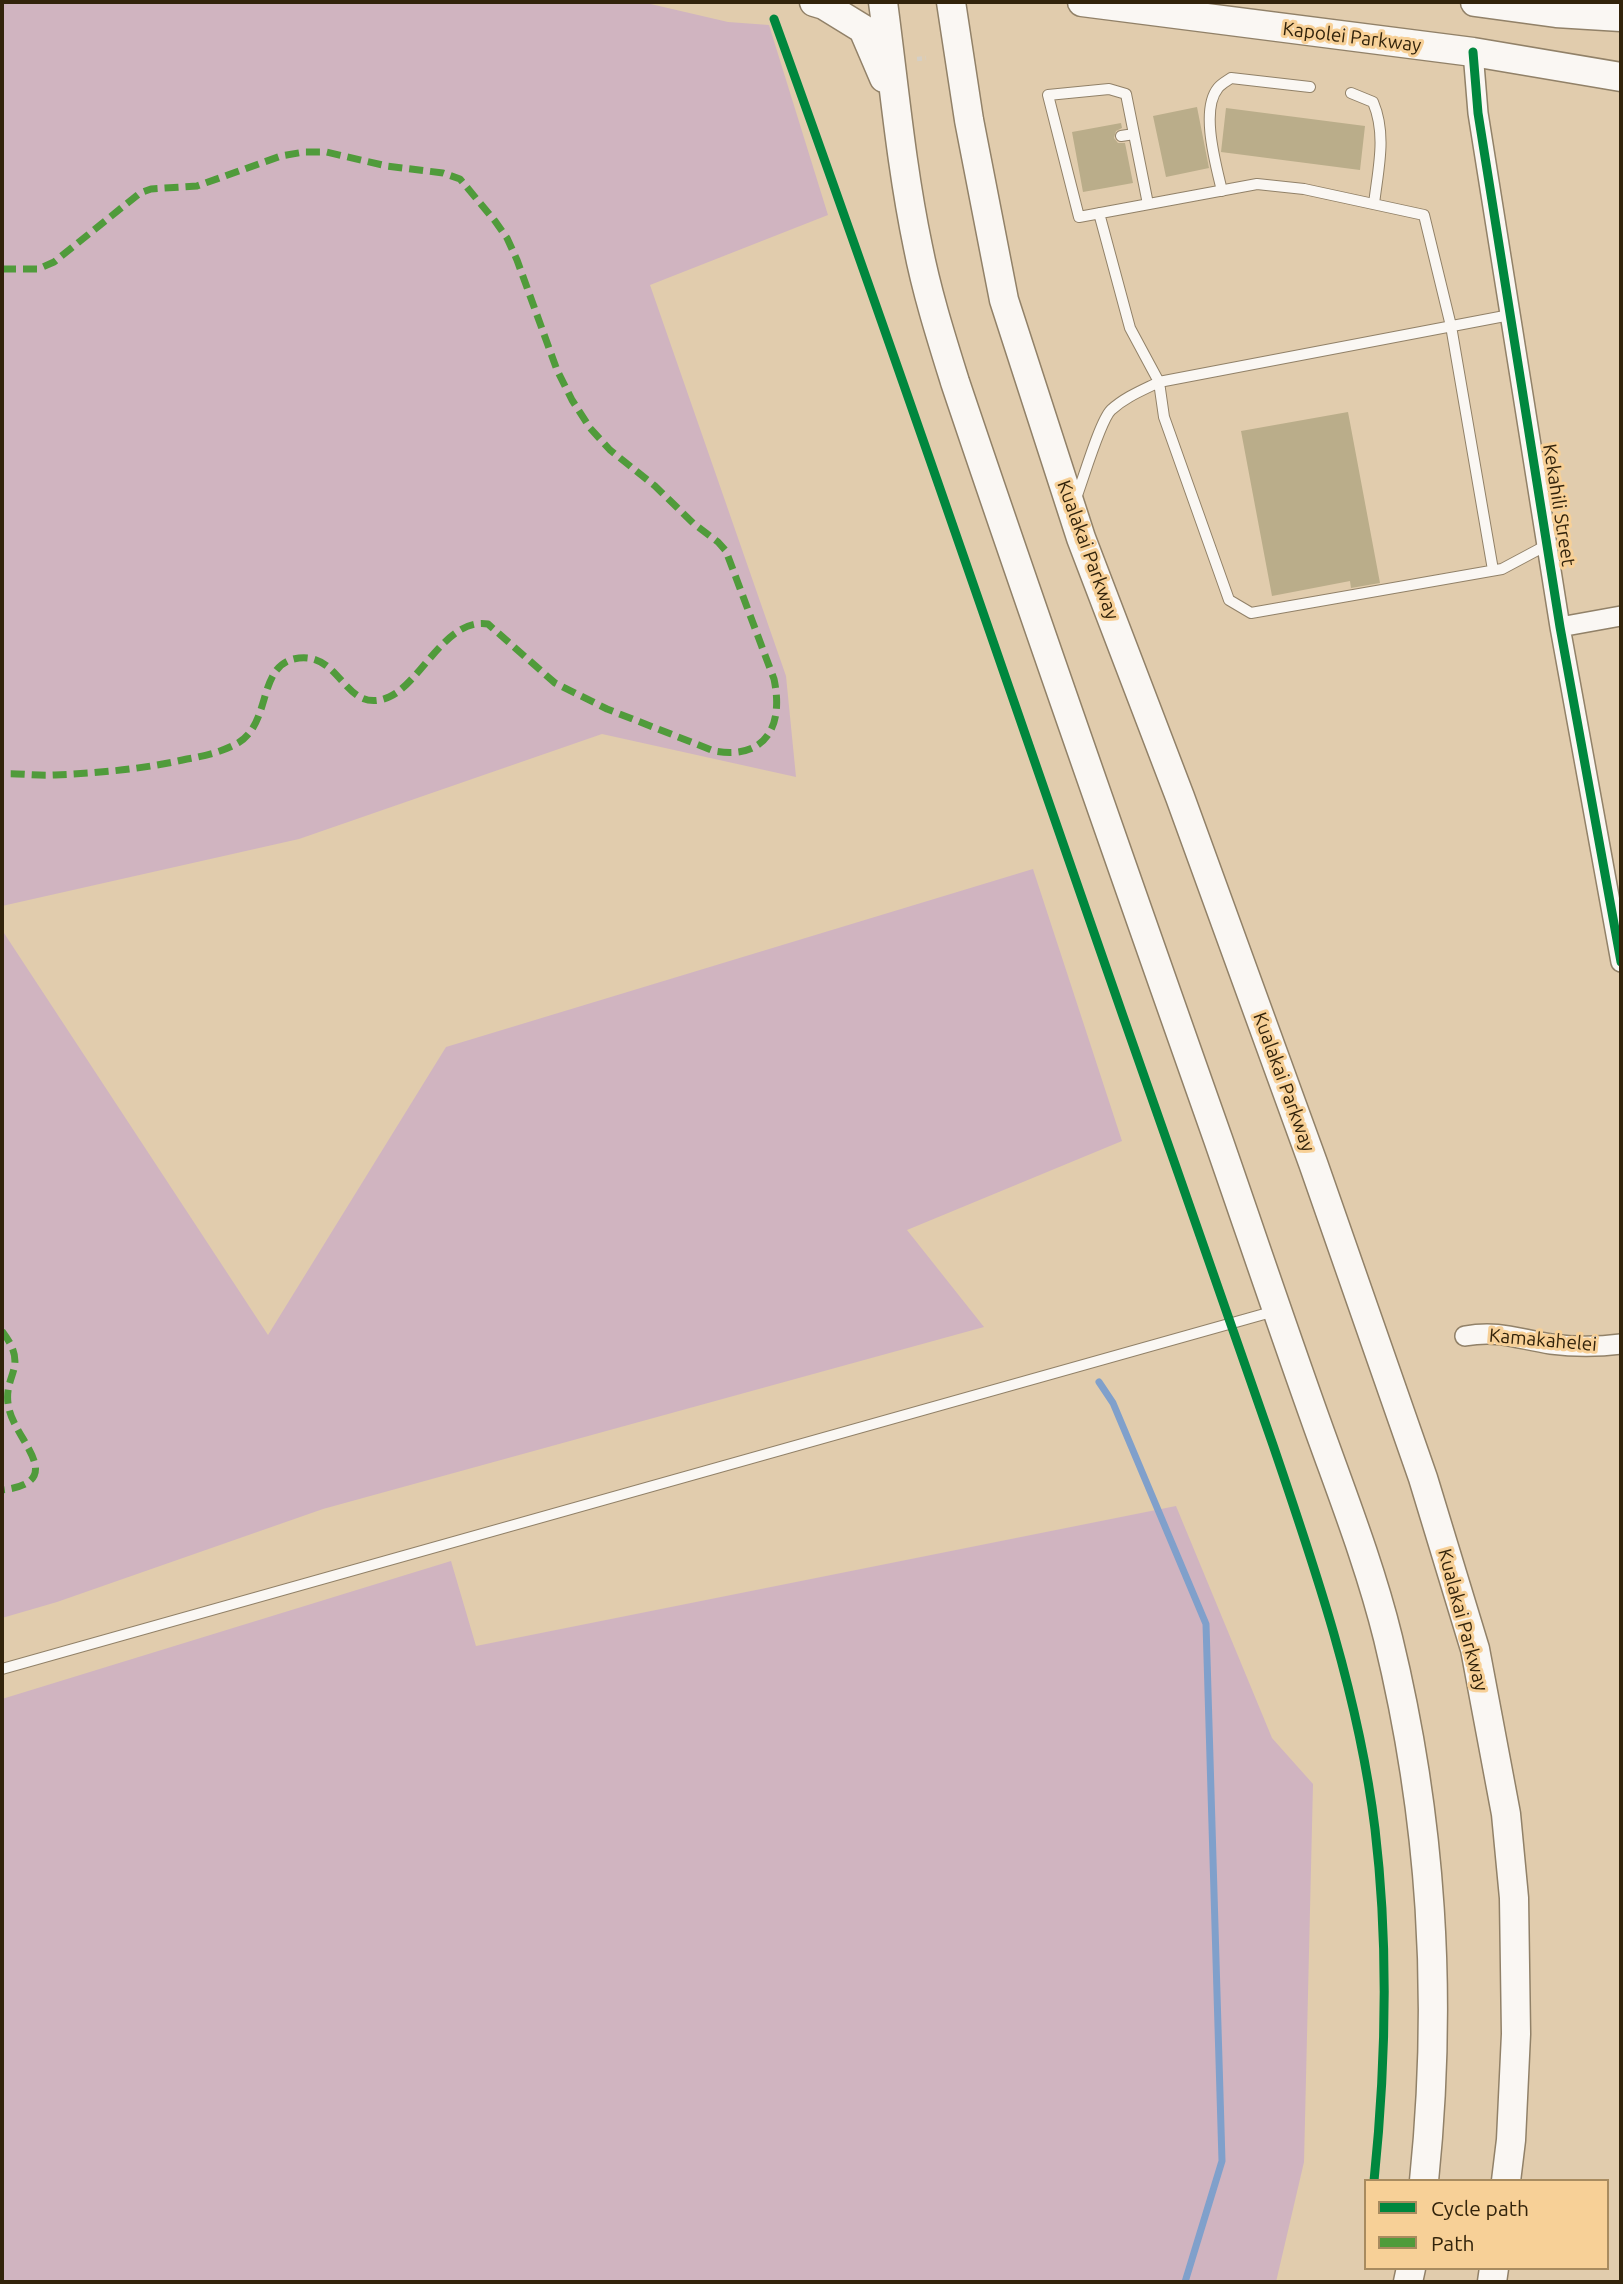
<!DOCTYPE html>
<style>
body{margin:0}
#map{position:relative;width:1623px;height:2284px;overflow:hidden;background:#e1ccad;font-family:Ubuntu,sans-serif}
canvas{display:block}
.frame{position:absolute;inset:0;border:4px solid #32230b;pointer-events:none}
.legend{position:absolute;left:1364px;top:2179px;width:245px;height:91px;box-sizing:border-box;background:#f7d097;border:2px solid #a88b5f;margin:0;padding:9px 12px;list-style:none;font-size:21px;color:#32230b}
.legend li{display:flex;align-items:center;gap:14px;height:35px}
.legend b{width:35px;border:2px solid #a88b5f}
</style>
<div id="map">
<canvas width="1623" height="2284"></canvas>
<div class="frame"></div>
<ul class="legend">
<li><b style="height:9px;background:#00873e"></b>Cycle path</li>
<li><b style="height:9px;background:#509b3b"></b>Path</li>
</ul>
</div>
<script>
const c = document.querySelector('canvas').getContext('2d');
c.lineJoin = 'round';
function fillPath(path, color) {
  c.fillStyle = color;
  c.fill(path, 'evenodd');
}
function trace(path, color, width, dash) {
  c.strokeStyle = color;
  c.lineWidth = width;
  c.lineCap = dash ? 'butt' : 'round';
  c.setLineDash(dash || []);
  c.stroke(path);
}
function write(font, color, halo, rows, align = 'center') {
  c.font = font + ' Ubuntu,sans-serif';
  c.lineWidth = 6;
  c.setLineDash([]);
  c.textBaseline = 'middle';
  c.strokeStyle = halo;
  c.fillStyle = color;
  for (const [text, x, y, turn = 0] of rows) {
    c.save();
    c.translate(x, y);
    c.rotate((+turn || 0) * Math.PI / 180);
    c.textAlign = isNaN(turn) ? turn : align;
    if (halo) c.strokeText(text, 0, 0);
    c.fillText(text, 0, 0);
    c.restore();
  }
}
fillPath(new Path2D(`
 M2,2H642L728,22L769,25L828,215L650,285L786,676L796,777L602,734L299,839L2,906Z
 M1033,869L1122,1141L907,1230L984,1327L323,1509L57,1602L2,1618V930L268,1335L446,1047Z
 M1176,1506L1272,1738L1313,1784L1304,2162L1276,2282H2V1699L451,1561L476,1646Z`), '#d0b4c0');
trace(new Path2D(`
 M1099,1382L1113,1403L1206,1624L1222,2161L1185,2282`), '#80a0cb', 7);
fillPath(new Path2D(`
 M1197,107L1209,168L1166,177L1153,116Z
 M1226,108L1365,126L1360,170L1221,152Z
 M1121,123L1122,128L1116,131L1114,138L1118,143H1125L1133,183L1083,192L1072,132Z
 M1348,412L1380,583L1351,588L1350,581L1272,596L1241,431Z`), '#baad8a');
const service = new Path2D(`
 M1351,93L1373,102C1387,135 1378,169 1374,204
 M1121,136L1134,134
 M1222,191C1216,165 1200,110 1218,88C1221,84 1227,81 1231,78L1310,87
 M1148,204L1126,94L1109,89L1048,95L1079,217L1257,184L1304,189L1424,215L1451,326L1493,570
 M1510,315L1159,382L1164,417L1229,600L1251,613L1502,569L1547,545
 M1076,498C1083,480 1100,421 1111,410C1125,397 1143,390 1159,382L1130,328L1099,213
 M2,1669L1275,1311`);
const minor = new Path2D(`
 M1473,52L1478,113L1560,627L1621,962
 M1560,627L1621,616
 M1465,1336C1499,1330 1518,1339 1551,1344C1574,1347 1598,1347 1621,1344`);
const secondary = new Path2D(`
 M814,2L824,5L863,29L884,78
 M883,2C894,84 901,166 918,247C927,293 941,337 955,382C1040,635 1129,887 1218,1139C1251,1234 1283,1329 1317,1424C1342,1494 1370,1565 1388,1638C1432,1819 1443,1996 1424,2181
 M951,2L969,120L1004,300L1081,538L1180,797L1313,1163L1423,1478L1475,1649L1506,1814L1514,1898L1516,2034L1511,2140L1506,2181
 M1082,2L1473,52L1621,77
 M1475,2L1556,13L1621,17
 M1408,2282L1411,2268
 M1492,2282L1494,2268`);
trace(service, '#918168', 12);
trace(minor, '#918168', 22);
trace(secondary, '#918168', 31);
trace(new Path2D(`
 M917,59L926,58`), '#d5cfc5', 4.5, [5, 3.5]);
trace(service, '#faf7f3', 10);
trace(minor, '#faf7f3', 19);
trace(secondary, '#faf7f3', 28);
trace(new Path2D(`
 M2,269H38L54,262L140,193L151,189L197,186L281,156L304,152H326L387,166L443,173L460,179L495,221L507,238L517,260L557,370L572,400L590,428L610,450L655,486L693,523L718,542L726,551L774,679C784,726 766,760 714,751L607,709L555,683L488,624C446,617 421,683 389,697C345,716 342,653 299,658C256,663 273,722 238,743C222,752 204,756 187,759C144,769 99,773 55,775C37,776 19,773 2,774
 M2,1331C31,1369 1,1374 9,1409C16,1441 69,1482 2,1490`), '#509b3b', 7, [14, 7]);
trace(new Path2D(`
 M774,19C894,350 1007,684 1123,1016C1173,1159 1224,1302 1273,1445C1316,1571 1359,1697 1375,1829C1389,1946 1386,2064 1374,2181
 M1473,52L1478,113L1560,627L1621,962`), '#00873e', 9);
write('19px', '#32230b', '#f7d097', [
 ["Kapolei Parkway",1352,37,7],
 ["Kekahili Street",1559,505,81],
 ["Kualakai Parkway",1088,550,70],
 ["Kualakai Parkway",1284,1082,70],
 ["Kamakahelei",1543,1340,5],
 ["Kualakai Parkway",1463,1620,75]
]);
</script>
